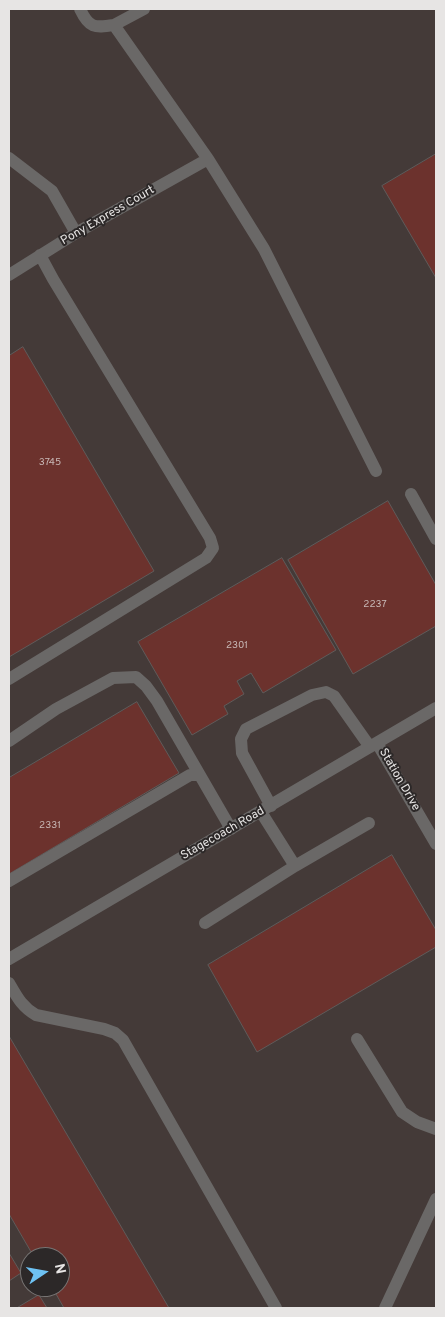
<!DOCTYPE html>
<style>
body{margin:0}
#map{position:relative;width:445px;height:1317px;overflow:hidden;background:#363232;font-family:Overpass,sans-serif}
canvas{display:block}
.frame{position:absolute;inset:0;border:10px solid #e7e5e4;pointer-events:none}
.north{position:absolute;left:20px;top:1247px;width:50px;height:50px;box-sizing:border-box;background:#2c2828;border:1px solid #777473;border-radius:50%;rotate:78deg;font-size:14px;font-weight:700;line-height:20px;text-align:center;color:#e7e5e4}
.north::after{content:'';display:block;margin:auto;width:18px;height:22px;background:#6ec2f3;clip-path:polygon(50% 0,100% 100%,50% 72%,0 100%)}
</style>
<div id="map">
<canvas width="445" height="1317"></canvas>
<div class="frame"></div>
<div class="north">N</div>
</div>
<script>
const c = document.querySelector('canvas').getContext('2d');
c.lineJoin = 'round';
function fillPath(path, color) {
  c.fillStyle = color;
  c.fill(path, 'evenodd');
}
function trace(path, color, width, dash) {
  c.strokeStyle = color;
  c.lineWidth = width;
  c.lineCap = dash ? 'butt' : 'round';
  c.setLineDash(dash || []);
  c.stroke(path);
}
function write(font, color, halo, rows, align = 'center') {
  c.font = font + ' Overpass,sans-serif';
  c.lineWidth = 4;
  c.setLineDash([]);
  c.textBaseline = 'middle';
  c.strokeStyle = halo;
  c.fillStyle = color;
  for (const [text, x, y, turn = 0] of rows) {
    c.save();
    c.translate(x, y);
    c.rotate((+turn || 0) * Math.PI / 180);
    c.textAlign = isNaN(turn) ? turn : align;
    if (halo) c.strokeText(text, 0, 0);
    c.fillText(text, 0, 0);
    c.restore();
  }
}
fillPath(new Path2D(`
 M9,9H436V1308H9ZM30,1257H60V1287H30Z`), '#443a38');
const building = new Path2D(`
 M436,154V278L382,186Z
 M23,347L154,571L9,657V356Z
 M388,501L436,585V626L353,674L288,560Z
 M282,558L336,650L263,693L251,673L237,681L244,694L224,706L228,714L192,735L138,642Z
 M137,702L179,773L9,874V778Z
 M392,855L436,930V947L257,1052L208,965Z
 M9,1036L169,1308H64L52,1287H60V1257H34L9,1214Z
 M9,1253L21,1273L9,1281Z
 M39,1295L47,1308H17Z`);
fillPath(building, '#6c322d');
trace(building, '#5f5b5a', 1);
trace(new Path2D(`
 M80,9C89,28 94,28 114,25L208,159L264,249L376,471
 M114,25L144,9
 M9,158L52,191L76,233
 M9,275L76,233L208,159
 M411,494L436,539
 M9,679L206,558L213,548L210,538L53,279L40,255
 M9,741L56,709L113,678L136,677L146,686L157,701L231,829
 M377,743L436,844
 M271,806L242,753L241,739L246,729L312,695L326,692L334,696L370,747
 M295,866L369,823
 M9,881L190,775H199
 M205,923L295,866L261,812
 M9,959L436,708
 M9,983C17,997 22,1007 36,1015L104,1029L115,1033L123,1040L276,1308
 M357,1039L402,1112L417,1122L436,1129
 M385,1308L436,1199`), '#6a6867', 12);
write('10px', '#c8b8b6', null, [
 ["3745",50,463],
 ["2237",375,605],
 ["2301",237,646],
 ["2331",50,826]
]);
write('12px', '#e7e5e4', '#2c2828', [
 ["Pony Express Court",108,216,-30],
 ["Station Drive",399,780,60],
 ["Stagecoach Road",223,834,-30]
]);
</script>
